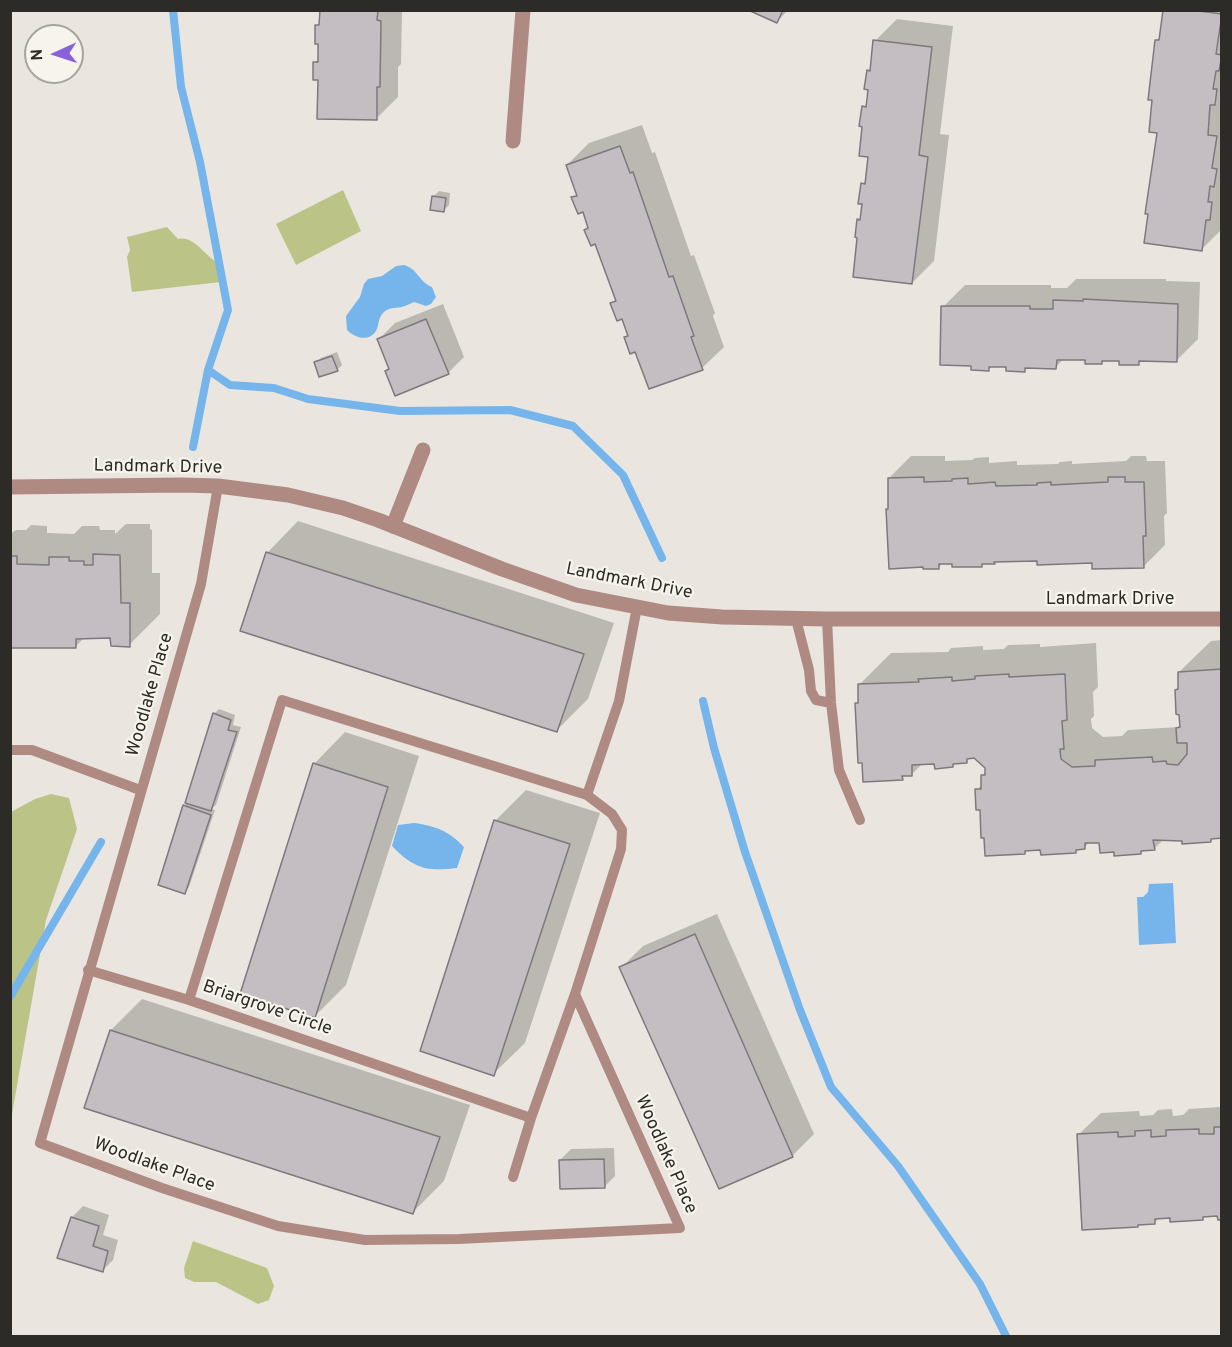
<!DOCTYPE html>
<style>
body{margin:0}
#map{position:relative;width:1232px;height:1347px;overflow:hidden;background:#eae6df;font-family:Overpass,sans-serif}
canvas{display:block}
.frame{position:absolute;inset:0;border:12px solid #2d2b28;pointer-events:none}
.north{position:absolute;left:24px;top:24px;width:60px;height:60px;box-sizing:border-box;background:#f7f4ec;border:2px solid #a6a49e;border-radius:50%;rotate:267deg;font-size:16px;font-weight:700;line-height:24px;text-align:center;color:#2d2b28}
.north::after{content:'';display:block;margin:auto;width:21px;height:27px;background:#8861db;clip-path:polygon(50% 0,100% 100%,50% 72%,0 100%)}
</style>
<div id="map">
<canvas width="1232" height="1347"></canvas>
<div class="frame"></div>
<div class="north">N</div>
</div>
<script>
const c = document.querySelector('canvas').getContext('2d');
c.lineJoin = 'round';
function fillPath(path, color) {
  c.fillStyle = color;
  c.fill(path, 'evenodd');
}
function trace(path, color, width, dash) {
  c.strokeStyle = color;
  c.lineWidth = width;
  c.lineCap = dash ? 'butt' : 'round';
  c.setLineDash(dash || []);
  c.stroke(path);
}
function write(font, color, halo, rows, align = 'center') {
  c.font = font + ' Overpass,sans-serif';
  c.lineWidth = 4.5;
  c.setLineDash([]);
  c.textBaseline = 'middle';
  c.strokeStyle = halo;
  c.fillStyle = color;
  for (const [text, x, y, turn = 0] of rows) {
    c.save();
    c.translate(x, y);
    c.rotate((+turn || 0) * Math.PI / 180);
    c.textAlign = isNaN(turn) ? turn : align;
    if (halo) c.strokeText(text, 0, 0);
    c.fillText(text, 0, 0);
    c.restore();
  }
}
fillPath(new Path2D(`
 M343,190L361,231L296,265L276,224Z
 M167,227L178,239C194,235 205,256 218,263L221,282L132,292L127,257L130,250L127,237Z
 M51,794L69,798L77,829L46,920L11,1120V812L35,799Z
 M193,1241L267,1268L274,1286L269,1300L258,1304L216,1282H194L185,1278L184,1268Z`), '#bbc486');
fillPath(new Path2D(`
 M404,265C418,269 419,282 432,287L436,297L431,304L426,306L414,302C411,303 408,305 405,306C397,309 389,306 383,313C378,318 379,326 376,331C368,343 354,337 347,330L346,316L360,297L364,284L368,279L382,276L396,266Z
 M414,823C436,826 449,831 464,847L457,868C427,872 413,868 392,846L398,825Z
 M1173,883L1176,943L1139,945L1137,897H1143L1148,892L1149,884Z`), '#75b5ec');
fillPath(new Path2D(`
 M321,10H402L401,64L398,67V97L376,119L320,78L315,63L319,58L317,26L321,22Z
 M752,10H788L777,22Z
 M1164,10H1222V229L1201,250L1159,132L1157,40L1161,36Z
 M897,19L953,26L940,134L949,135L934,261L912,283L859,237L858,220L862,216L863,184L866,180L869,156L864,107L868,103L870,89L868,71L871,68L875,41Z
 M642,125L652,153L655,152L691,256L694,255L715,313L713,316L724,347L702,368L636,350L625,337L629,334L623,317L612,304L617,299L596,242L586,230L589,227L584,211L573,198L578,193L567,165L589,143Z
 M439,191L450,193L449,205L444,210L434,196Z
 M1076,279H1166V281L1200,282L1198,339L1176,361L1142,360L1138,364L1121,360L1105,359L1101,363L1086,359L1064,358L1056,367H1028L1024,370L1007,366L993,365L989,369L943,307L965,285H1051V288H1067Z
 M443,304L464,357L448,373L387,371L390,367L379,339L395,323Z
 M337,352L342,365L337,370L316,363L321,358Z
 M911,456H945V461L972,460L975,458L989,457V463L1017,461V465L1058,464L1060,462L1072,461V464L1126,461L1131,456H1146L1147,461H1165L1167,513L1164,516L1165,545L1143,567L1038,559L996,560L994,563H984L981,565L943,563L939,567L887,510L890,507L889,478Z
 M298,521L614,623L588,699L557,730L267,553Z
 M126,524H150V529L152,530V573H160V614L129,645L111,636L85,637L75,647H10V534L16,530H26L31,525L47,526V533L74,534L82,526H99L100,530H115V534Z
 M1222,640V837H1214L1210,840L1164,839L1154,849L1144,850L1140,853L1115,851L1101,841H1090L1084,848H1079L1075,852L1041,849H1028L1024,853L981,808L977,790L982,784V776L986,771V767L975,757H970L966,761L955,762L952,766L936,763H923L912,774H906L902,779L857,704L860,700L859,685L891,653L948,652L951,648L983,646V650L1004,649L1008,645L1040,644V647L1096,643L1098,687L1093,692L1094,716L1091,719L1092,728L1103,737L1122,736L1128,730L1179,727L1181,725L1176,690L1179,687V672L1211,641Z
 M219,709L235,715L233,725L241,727L216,805L211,809L215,810L189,887L184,892V806L188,802L214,714Z
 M345,732L419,756L346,985L315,1016L314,764Z
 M526,790L600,813L525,1043L493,1074L495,821Z
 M717,914L814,1134L792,1156L621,968L643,946Z
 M142,999L470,1105L444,1181L413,1212L111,1030Z
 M1220,1107L1222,1113V1219L1219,1215H1205L1202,1219L1160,1217L1155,1222L1079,1134L1101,1113L1139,1111L1140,1116L1153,1115L1158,1110L1172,1109L1173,1116L1183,1115L1189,1109Z
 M614,1148L615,1176L604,1187L560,1160L571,1149Z
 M83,1206L109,1215L103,1235L118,1240L113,1260L102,1271L59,1257L72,1217Z`), '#0003');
trace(new Path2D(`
 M173,10L181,87L200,162L228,310L208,370L193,447
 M208,370L230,385L274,388L308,399L400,411L510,410L573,426L623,475L662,558
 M703,701L714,748L745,852L800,1010L831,1087L898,1166L980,1284L1006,1336
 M10,997L101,842`), '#75b5ec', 8);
const building = new Path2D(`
 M320,10H378L377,20L381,21L380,87H377V120L317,119L318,80H313V62H318V44H315V25H319Z
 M748,10H783L777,23Z
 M1163,10H1191L1222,14L1216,54L1222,55L1219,71H1216L1213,89H1217L1215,105H1210L1208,135L1217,136L1212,168L1217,169L1214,187L1210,186L1208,202H1212L1210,220H1206L1202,251L1144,243L1148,214H1145L1157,133L1149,132L1152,100H1148L1155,40H1159Z
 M873,40L932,47L919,155L928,157L912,284L853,277L857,238L855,237L857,219L860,220L862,204H858L861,183L865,184L868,157L859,156L862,127L859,126L862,106L866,107L868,90L864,89L867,70L870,71Z
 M620,146L630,173L633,172L669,277L673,276L694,336L691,337L703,370L649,389L635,352L630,354L624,337L628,336L622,319L617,321L610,303L616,301L595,244L591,246L584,230L588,228L583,212L578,214L571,197L577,196L566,165Z
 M432,196L446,198L444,212L430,210Z
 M1083,299L1178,304L1177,362L1139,361V365H1119V361H1102V364H1085V360H1057L1056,369L1025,368V372L1006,371V367H989V371L971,370V366L940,365L941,306H1030V309H1053V300L1083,301Z
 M426,319L449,374L395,396L385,371L389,369L377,339Z
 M332,356L338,371L319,377L314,362Z
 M924,477V482L952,481V479L968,478V484L995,482L996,486L1037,485V483L1051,482V485L1108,482V477H1125V482H1144L1146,536H1143L1144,568L1092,569V563L1037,565V561L994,562L995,564H982V567H952V564H939V569H923V567L889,569L886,509H888V478Z
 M266,552L584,654L557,732L240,631Z
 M93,554L120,555L121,603H130V647L111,646L110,638L76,639V648H10V556H17V564L49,565V557H69V561H84V565H93Z
 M1222,669V838L1211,839V842L1182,844V841L1153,840L1155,850L1141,851V854L1114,856V852L1100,853L1099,843H1085V849L1076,850V853L1041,855L1040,850L1025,851V854L985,856L984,838H981L980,810H976L975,789H981V775H985V768L974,758L967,759V763L953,764V767L935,769L934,764L912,765V776H902L903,780L863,782L862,763H858L855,703H858V684L919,682L918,679L952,677V681L975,679V676L1009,674V677L1065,674L1067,720L1062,721L1064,749H1060L1061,759L1072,767L1095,766V760L1152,757L1153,762L1166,761L1167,764L1178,765L1187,754V743H1177L1176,728L1180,727L1179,715L1176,714L1175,690L1178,689V672Z
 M213,713L231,720L228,730L237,732L211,811L185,803Z
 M313,763L388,787L315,1018L240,994Z
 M183,805L211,815L185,894L158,885Z
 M494,820L570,844L494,1076L420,1051Z
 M695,934L793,1157L719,1189L619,967Z
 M110,1030L440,1137L413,1214L84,1108Z
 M1214,1127H1222V1220H1218L1217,1216L1203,1217V1220L1170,1222V1218L1155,1219V1224L1138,1225V1227L1082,1230L1077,1134L1118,1132V1137L1135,1136V1131L1151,1130V1137L1166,1136V1130L1199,1129V1134H1214Z
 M604,1159L605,1188L560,1189L559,1160Z
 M71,1217L99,1226L93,1246L108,1251L103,1272L57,1258Z`);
fillPath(building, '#c4bdc2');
trace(building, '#7e787d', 1.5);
trace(new Path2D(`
 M218,486L201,584L40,1143L162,1188L278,1226L365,1240L459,1239L680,1228L575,994
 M796,619L809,670L811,691L816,700L831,703
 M827,619L831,703L839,770L860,820
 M282,700L587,795L612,814L622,830L621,849L575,994L531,1118L189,1000Z
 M10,750H32L140,790
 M587,795L619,701L637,607
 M88,970L189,1000
 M513,1177L531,1118`), '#af8a83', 10);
trace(new Path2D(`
 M513,141L523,10
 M393,526L423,450`), '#af8a83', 15);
trace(new Path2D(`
 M10,487L181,485L218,486L288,495L343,508L378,520L502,569L576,595L668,613L722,617L827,619H1222`), '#af8a83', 15);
write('18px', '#2d2b28', '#f7f4ec', [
 ["Landmark Drive",158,468,1],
 ["Landmark Drive",629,582,11],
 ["Landmark Drive",1110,600],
 ["Woodlake Place",151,695,-74],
 ["Briargrove Circle",267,1009,19],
 ["Woodlake Place",665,1155,66],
 ["Woodlake Place",154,1166,20]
]);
</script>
